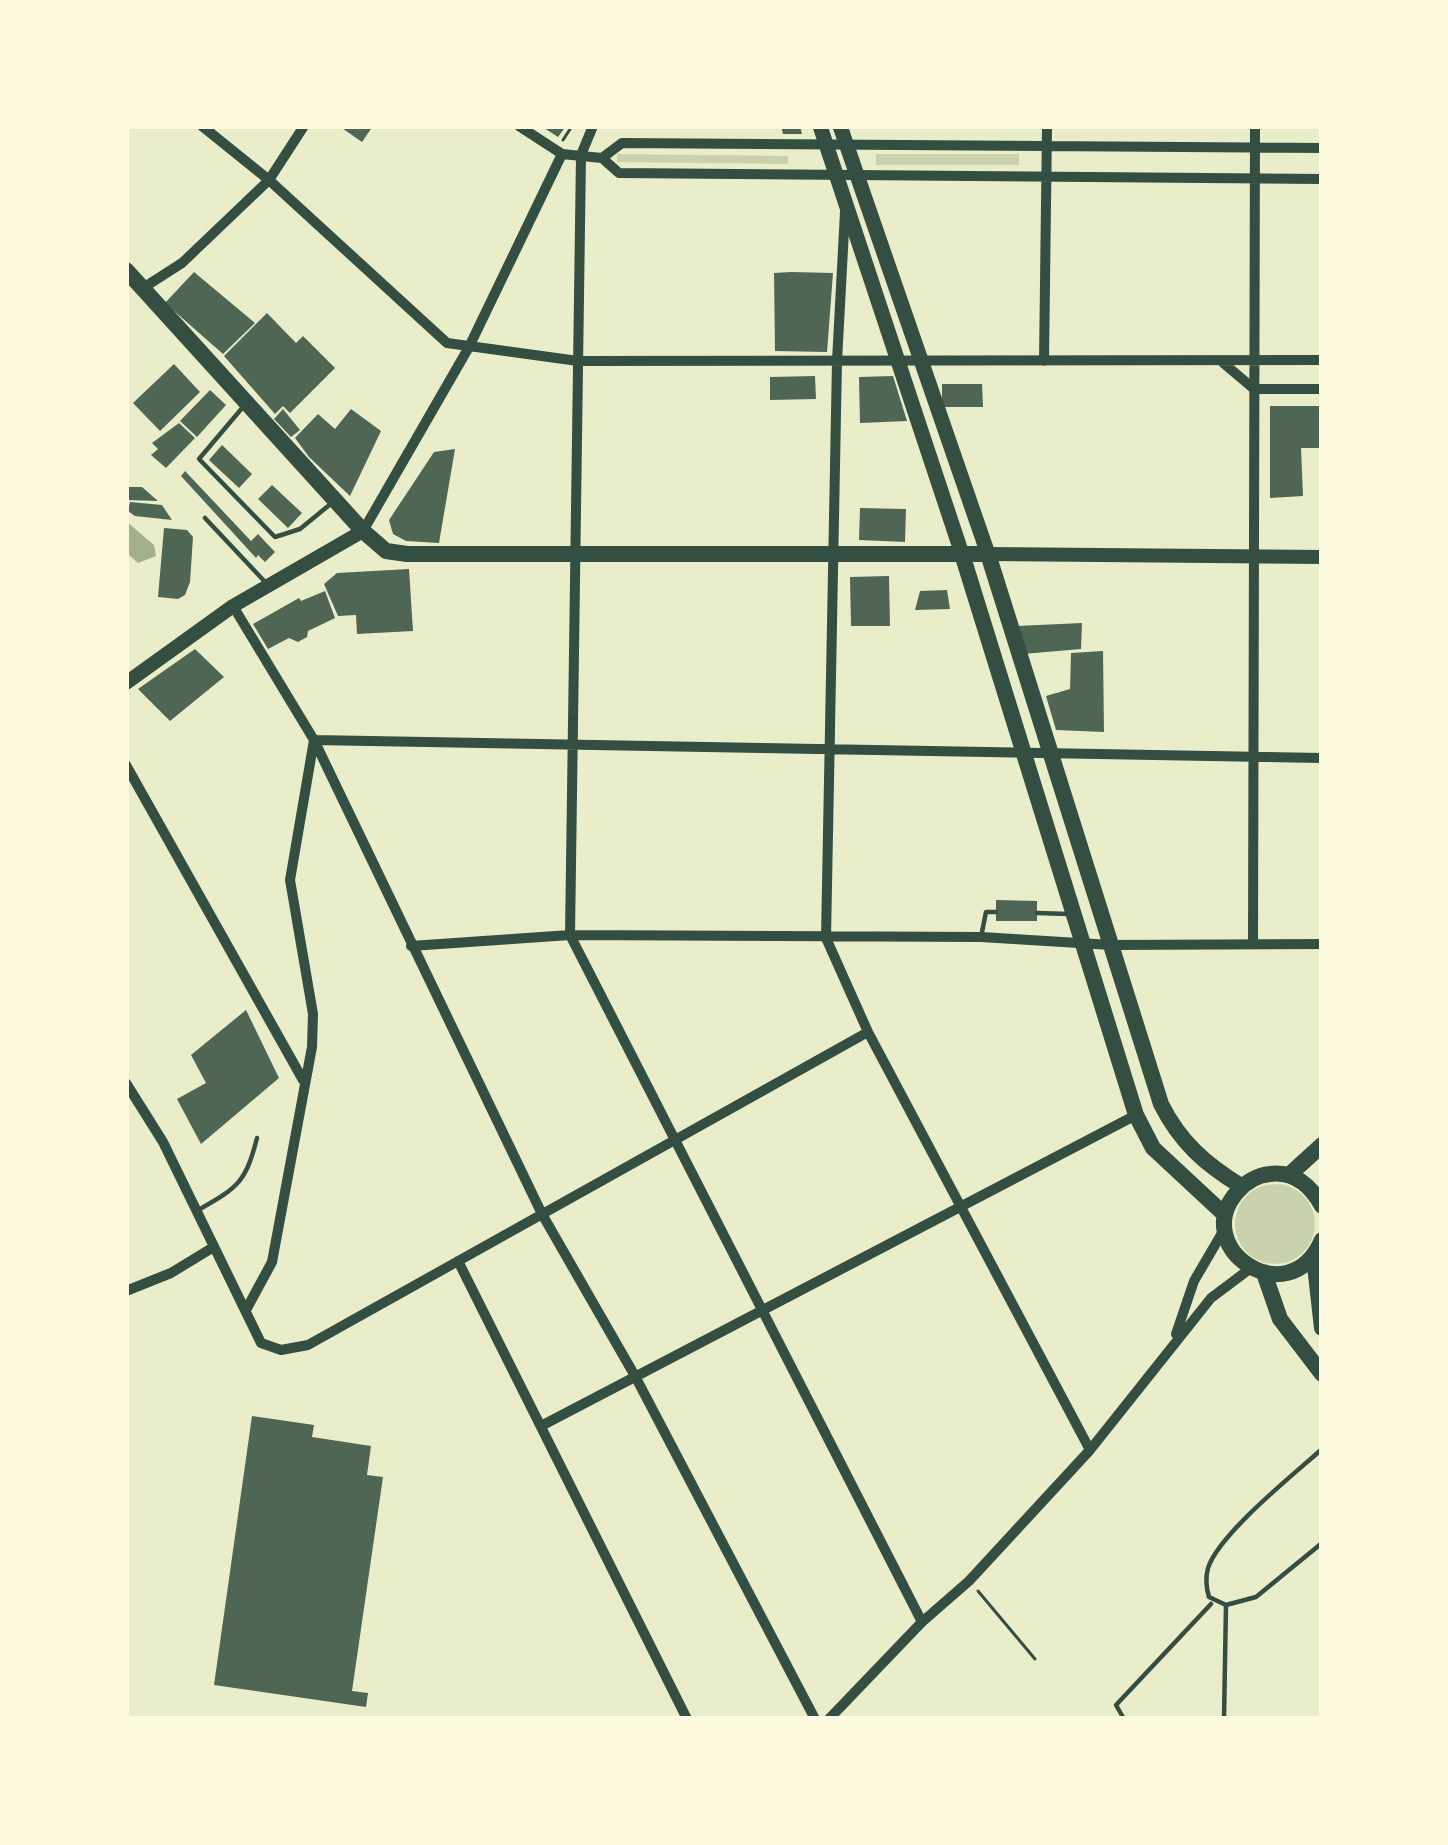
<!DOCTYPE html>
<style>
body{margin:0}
#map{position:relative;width:1448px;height:1845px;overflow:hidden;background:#e9edc9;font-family:Roboto,sans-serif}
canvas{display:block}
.frame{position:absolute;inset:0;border:129px solid #fefae0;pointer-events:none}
</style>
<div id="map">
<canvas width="1448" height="1845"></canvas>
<div class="frame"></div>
</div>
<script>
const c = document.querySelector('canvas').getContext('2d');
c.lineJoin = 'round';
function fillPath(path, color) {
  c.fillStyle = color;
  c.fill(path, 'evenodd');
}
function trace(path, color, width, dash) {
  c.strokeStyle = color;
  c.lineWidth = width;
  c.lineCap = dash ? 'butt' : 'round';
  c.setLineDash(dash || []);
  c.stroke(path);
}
fillPath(new Path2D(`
 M617,154L788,156V164L617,162Z
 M876,154H1019V165H876Z
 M1235 1224a40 40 0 1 1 80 0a40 40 0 1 1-80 0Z`), '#cad2ad');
fillPath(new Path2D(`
 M126,521L154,545L156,556L138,563L129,555Z`), '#a3b18a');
fillPath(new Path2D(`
 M339,126H373L362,142Z
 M541,126H566L558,137Z
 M781,126H800L802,134H783Z
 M194,272L255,323L223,354L165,303Z
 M791,272L833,273L827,352L775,351L774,273Z
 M267,313L296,343L303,336L335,368L290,413L283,406L275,414L224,356Z
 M174,364L200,392L160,431L133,403Z
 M815,376L816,399L770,400V377Z
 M893,376L907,421L860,423L859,377Z
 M942,384H982L983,407H942Z
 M210,390L226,405L197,437L180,421Z
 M1270,406H1322V448H1301L1303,496L1270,498Z
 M283,409L300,430L291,437L274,419Z
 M351,409L381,431L350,496L309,457L295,438L318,414L335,429Z
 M179,423L195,438L166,468L151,455L158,449L152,443Z
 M222,445L252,474L239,488L209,460Z
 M455,449L439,543L406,541L393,534L389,520L434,452Z
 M185,471L251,541L258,534L275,552L265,562L258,555L256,558L181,476Z
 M272,485L302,513L288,528L258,499Z
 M126,487H142L158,501L126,500Z
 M130,502L162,505L172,520L135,516L128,511Z
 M860,508L906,509L905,542L859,540Z
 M164,528L187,530L193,537L190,582L185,595L178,599L158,597Z
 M409,569L413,631L357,634L356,615L338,616L324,584L337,573Z
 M889,576L890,626H851L850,577Z
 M947,590L950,609L915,610L920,591Z
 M325,591L335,618L308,631L307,637L298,642L289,638L268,649L253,624L299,598L301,601Z
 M1082,623L1081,649L1023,654L1017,626Z
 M195,649L224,677L170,721L138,689Z
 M1103,651L1104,732L1056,730L1046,696L1070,689L1071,653Z
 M996,900L1037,901V921H996Z
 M246,1010L279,1078L201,1144L177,1099L206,1083L191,1055Z
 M252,1416L314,1425L312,1437L371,1446L367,1475L383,1477L352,1691L368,1693L366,1707L214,1685Z`), '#4f6655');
trace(new Path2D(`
 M563,140L572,126
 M978,1591L1035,1659`), '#344e41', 3);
trace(new Path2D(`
 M243,407L199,459L275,537L300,529L333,502
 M205,518L267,584
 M1037,913L1068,914
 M982,932L986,912H996
 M200,1209C239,1187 246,1181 257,1138
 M1322,1449C1293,1475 1219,1534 1208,1568C1205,1579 1206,1587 1209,1597L1226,1605L1256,1597L1322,1543
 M1124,1719L1116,1705L1211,1604
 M1224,1719L1226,1605`), '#344e41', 4.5);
trace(new Path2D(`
 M202,126L269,180L447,343L578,361L1322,360
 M519,126L562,154L602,158
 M593,126L581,155L570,935L922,1622
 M1322,148L622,143L602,158L619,173L1322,179
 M845,212L837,361L826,938L868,1032L1090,1450
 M143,288L182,263L269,180L304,126
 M1044,361L1047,126
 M1221,361L1254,389H1322
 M363,531L469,347L562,154
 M233,606L314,740L542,1214L635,1376L815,1719
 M126,765L303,1080
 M1253,944L1255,126
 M411,946L570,935L981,937L1111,945L1322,944
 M126,1083L163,1142L261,1343L281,1350L308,1345L868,1032
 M458,1261L687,1719
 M126,1291L171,1273L212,1248
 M246,1310L272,1262L312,1047L313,1014L290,880L314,740L1322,758
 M1176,1334L1194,1281L1225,1228
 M541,1426L1136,1115
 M829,1719L922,1622L969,1581L1090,1450L1211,1298L1251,1268`), '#344e41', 10);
trace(new Path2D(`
 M988,554L1322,557
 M126,683L233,606L363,531`), '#344e41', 14);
trace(new Path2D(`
 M820,126L962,554
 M840,126L988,554`), '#344e41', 15);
trace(new Path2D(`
 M126,270L363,531L386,551L407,554H988L1161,1104C1180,1142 1205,1164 1241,1186
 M962,554L1136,1115L1153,1148L1225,1215
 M1289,1175L1322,1145
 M1322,1206C1311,1186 1294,1171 1270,1174C1258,1175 1246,1182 1238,1191C1187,1247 1289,1317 1322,1240
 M1314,1257L1322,1328
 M1264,1273L1280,1319L1322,1374`), '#344e41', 16);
</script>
